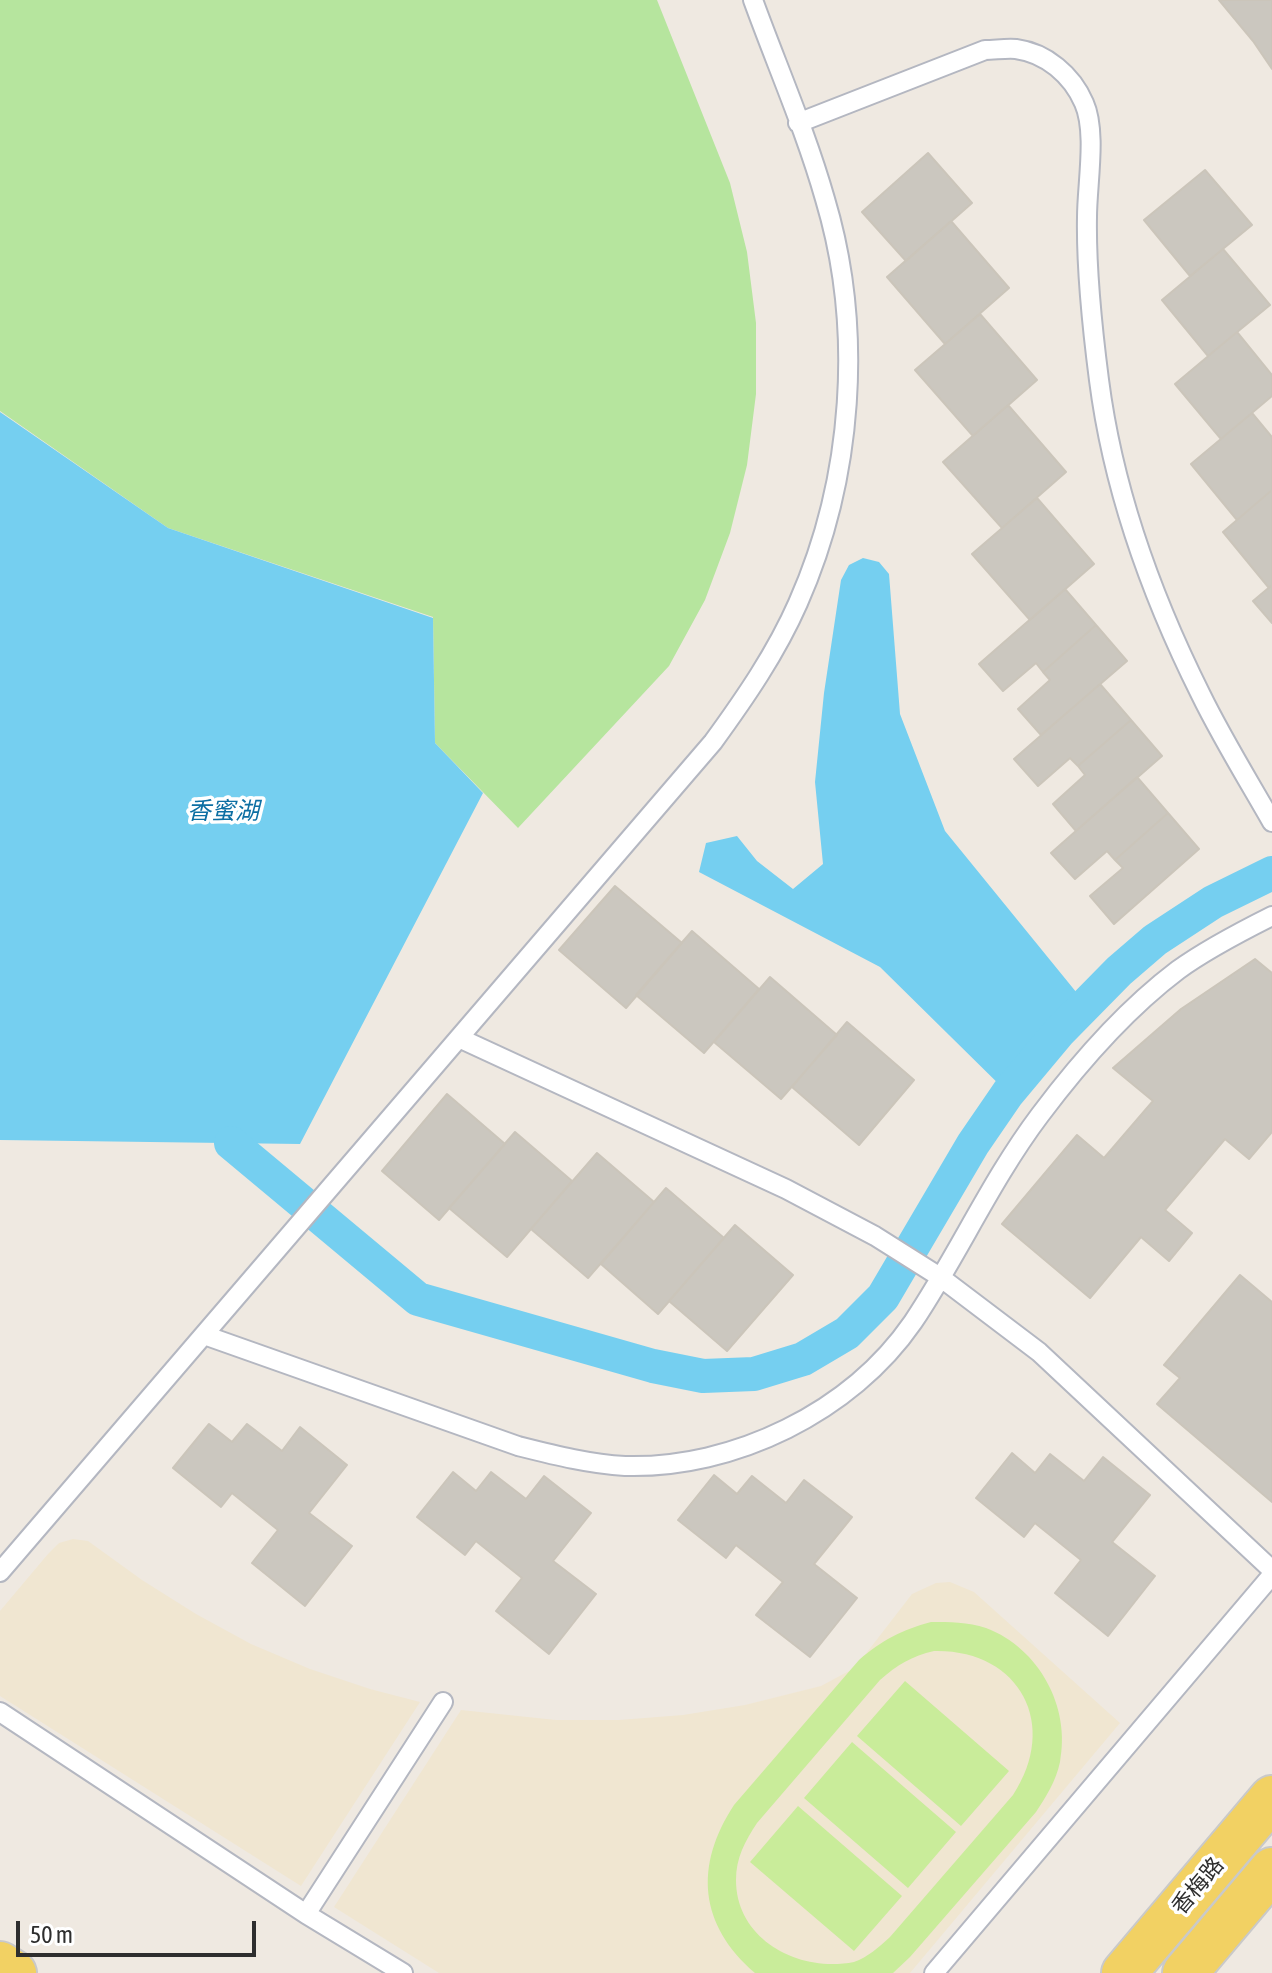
<!DOCTYPE html>
<meta charset="utf-8">
<style>
body{margin:0}
#map{position:relative;width:1272px;height:1973px;overflow:hidden;background:#efe9e1;font-family:"Asap Condensed",sans-serif}
canvas{display:block}
.scale{position:absolute;left:16px;top:1921px;width:240px;height:36px;box-sizing:border-box;border:4px solid #2e2e2e;border-top:0;padding-left:10px;font-size:24px;line-height:28px;white-space:nowrap;color:#2e2e2e;-webkit-text-stroke:6px #fff;paint-order:stroke}
</style>
<div id="map">
<canvas width="1272" height="1973"></canvas>
<div class="scale">50 m</div>
</div>
<script>
const c = document.querySelector('canvas').getContext('2d');
c.lineJoin = 'round';
function fillPath(path, color) {
  c.fillStyle = color;
  c.fill(path, 'evenodd');
}
function trace(path, color, width, dash) {
  c.strokeStyle = color;
  c.lineWidth = width;
  c.lineCap = dash ? 'butt' : 'round';
  c.setLineDash(dash || []);
  c.stroke(path);
}
function write(font, color, halo, rows, align = 'center') {
  c.font = font + ' "Asap Condensed","Noto Sans SC",sans-serif';
  c.lineWidth = 7;
  c.setLineDash([]);
  c.textBaseline = 'middle';
  c.strokeStyle = halo;
  c.fillStyle = color;
  for (const [text, x, y, turn = 0] of rows) {
    c.save();
    c.translate(x, y);
    c.rotate((+turn || 0) * Math.PI / 180);
    c.textAlign = isNaN(turn) ? turn : align;
    if (halo) c.strokeText(text, 0, 0);
    c.fillText(text, 0, 0);
    c.restore();
  }
}
fillPath(new Path2D(`
 M73,1539L88,1541L142,1580L196,1614L251,1644L310,1669L370,1689L420,1702L301,1886L0,1696V1611L48,1554L59,1543Z
 M950,1582L974,1592L1120,1723L910,1973H439L334,1907L461,1710L556,1720H619L683,1715L745,1705L821,1686L849,1671L861,1660L912,1594L936,1583Z`), '#f0e6d1');
fillPath(new Path2D(`
 M0,0H657L730,183L747,252L756,323V394L747,465L730,533L705,600L669,666L518,828L435,743L433,617L168,528L0,411Z`), '#b6e59e');
fillPath(new Path2D(`
 M931,1622C949,1622 968,1622 986,1628C1039,1648 1071,1707 1060,1762C1056,1781 1046,1797 1036,1812L910,1957L893,1973H755C699,1925 694,1866 734,1805L859,1660C882,1640 902,1630 931,1622ZM934,1651C1019,1649 1060,1724 1013,1795L890,1937C879,1947 868,1957 854,1962C799,1973 736,1940 736,1880C736,1858 745,1841 757,1823L880,1680C897,1665 912,1656 934,1651Z
 M905,1681L1009,1771L961,1826L857,1736Z
 M852,1742L956,1832L908,1888L804,1798Z
 M798,1806L902,1896L854,1951L750,1862Z`), '#c9ec9a');
fillPath(new Path2D(`
 M0,412L168,528L433,618L435,743L483,793L300,1144L0,1140Z
 M863,558L879,562L889,574L900,714L945,831L1094,1014L1018,1103L880,967L699,872L706,843L737,836L757,861L793,889L823,864L815,782L824,693L841,580L849,565Z`), '#75cff0');
trace(new Path2D(`
 M231,1143L418,1299L653,1366L703,1376L754,1374L803,1359L847,1333L883,1297L973,1144L1008,1093L1059,1032L1119,971L1155,940L1213,902L1272,873`), '#75cff0', 34);
const building = new Path2D(`
 M1219,0H1272V69L1253,41Z
 M928,153L972,203L906,261L862,212Z
 M1205,170L1252,225L1190,276L1144,220Z
 M951,221L1009,288L945,344L887,277Z
 M1223,249L1270,305L1208,356L1162,300Z
 M980,314L1037,380L973,436L915,370Z
 M1237,332L1272,375V396L1221,439L1175,384Z
 M1008,405L1066,472L1002,528L943,462Z
 M1252,413L1272,437V490L1237,520L1191,464Z
 M1272,490V585L1269,588L1223,532Z
 M1037,498L1094,564L1030,620L972,554Z
 M1272,585V623L1253,601Z
 M1065,589L1096,625L1043,672L1036,663L1003,691L979,664Z
 M1096,625L1127,661L1041,735L1018,709L1050,680L1043,672Z
 M1100,684L1131,720L1078,766L1070,758L1038,786L1014,759Z
 M1131,720L1162,756L1076,831L1053,804L1085,775L1078,766Z
 M1137,777L1168,813L1115,860L1107,851L1075,879L1051,853Z
 M1168,813L1199,849L1114,924L1090,896L1123,868L1115,860Z
 M615,886L682,943L626,1008L559,950Z
 M692,931L759,989L704,1053L636,995Z
 M1255,959L1272,973V1132L1249,1159L1225,1139L1165,1210L1192,1233L1169,1261L1141,1237L1090,1298L1002,1224L1077,1135L1104,1158L1153,1101L1113,1068L1181,1009Z
 M770,977L837,1035L781,1099L714,1042Z
 M847,1022L914,1080L859,1145L792,1087Z
 M447,1094L505,1144L439,1220L382,1171Z
 M515,1132L572,1181L507,1257L449,1208Z
 M597,1153L654,1202L588,1278L531,1229Z
 M666,1188L724,1238L658,1314L601,1264Z
 M735,1225L793,1275L727,1351L669,1301Z
 M1240,1275L1272,1302V1502L1157,1404L1180,1378L1164,1365Z
 M209,1424L232,1442L247,1424L282,1451L300,1427L347,1465L309,1513L352,1546L305,1606L252,1563L278,1530L232,1493L221,1507L173,1468Z
 M1012,1453L1035,1473L1050,1454L1084,1481L1103,1457L1150,1495L1112,1542L1155,1576L1108,1636L1055,1593L1081,1560L1035,1523L1024,1537L976,1498Z
 M453,1472L476,1491L491,1472L526,1499L544,1476L591,1513L553,1561L596,1594L549,1654L496,1611L522,1578L476,1541L465,1555L417,1517Z
 M714,1475L737,1494L752,1476L786,1503L804,1480L852,1517L814,1564L857,1598L810,1657L756,1615L783,1582L736,1545L726,1558L678,1520Z`);
fillPath(building, '#cbc7bf');
trace(building, '#cbc5ba', 2);
const lane = new Path2D(`
 M798,123L985,50C995,50 1006,48 1016,49C1046,53 1072,75 1084,103C1097,132 1087,184 1087,217C1086,271 1092,326 1099,380C1113,489 1152,597 1201,695C1222,738 1248,780 1272,822
 M459,1038L786,1189L875,1236L940,1277L1039,1352L1272,1570
 M204,1335L518,1446C554,1455 589,1464 625,1466C734,1469 851,1412 913,1322C958,1255 991,1180 1040,1115C1079,1063 1125,1010 1178,970C1207,949 1240,932 1272,916
 M0,1572L713,742C745,698 776,653 798,603C853,479 864,329 825,199C806,132 777,66 753,0
 M0,1712L306,1914L403,1973
 M306,1914L443,1702
 M934,1973L1272,1575`);
const primary = new Path2D(`
 M0,1964L14,1973
 M1124,1973L1272,1798
 M1185,1973L1272,1870`);
trace(lane, '#b4b7c1', 22);
trace(primary, '#c9c9c9', 48);
trace(lane, '#fff', 18);
trace(primary, '#f2d163', 44);
write('22px', '#2e2e2e', '#fff', [
 ["香梅路",1198,1886,-50]
]);
write('italic 24px', '#0d6fa3', '#fff', [
 ["香蜜湖",223,811]
]);
</script>
